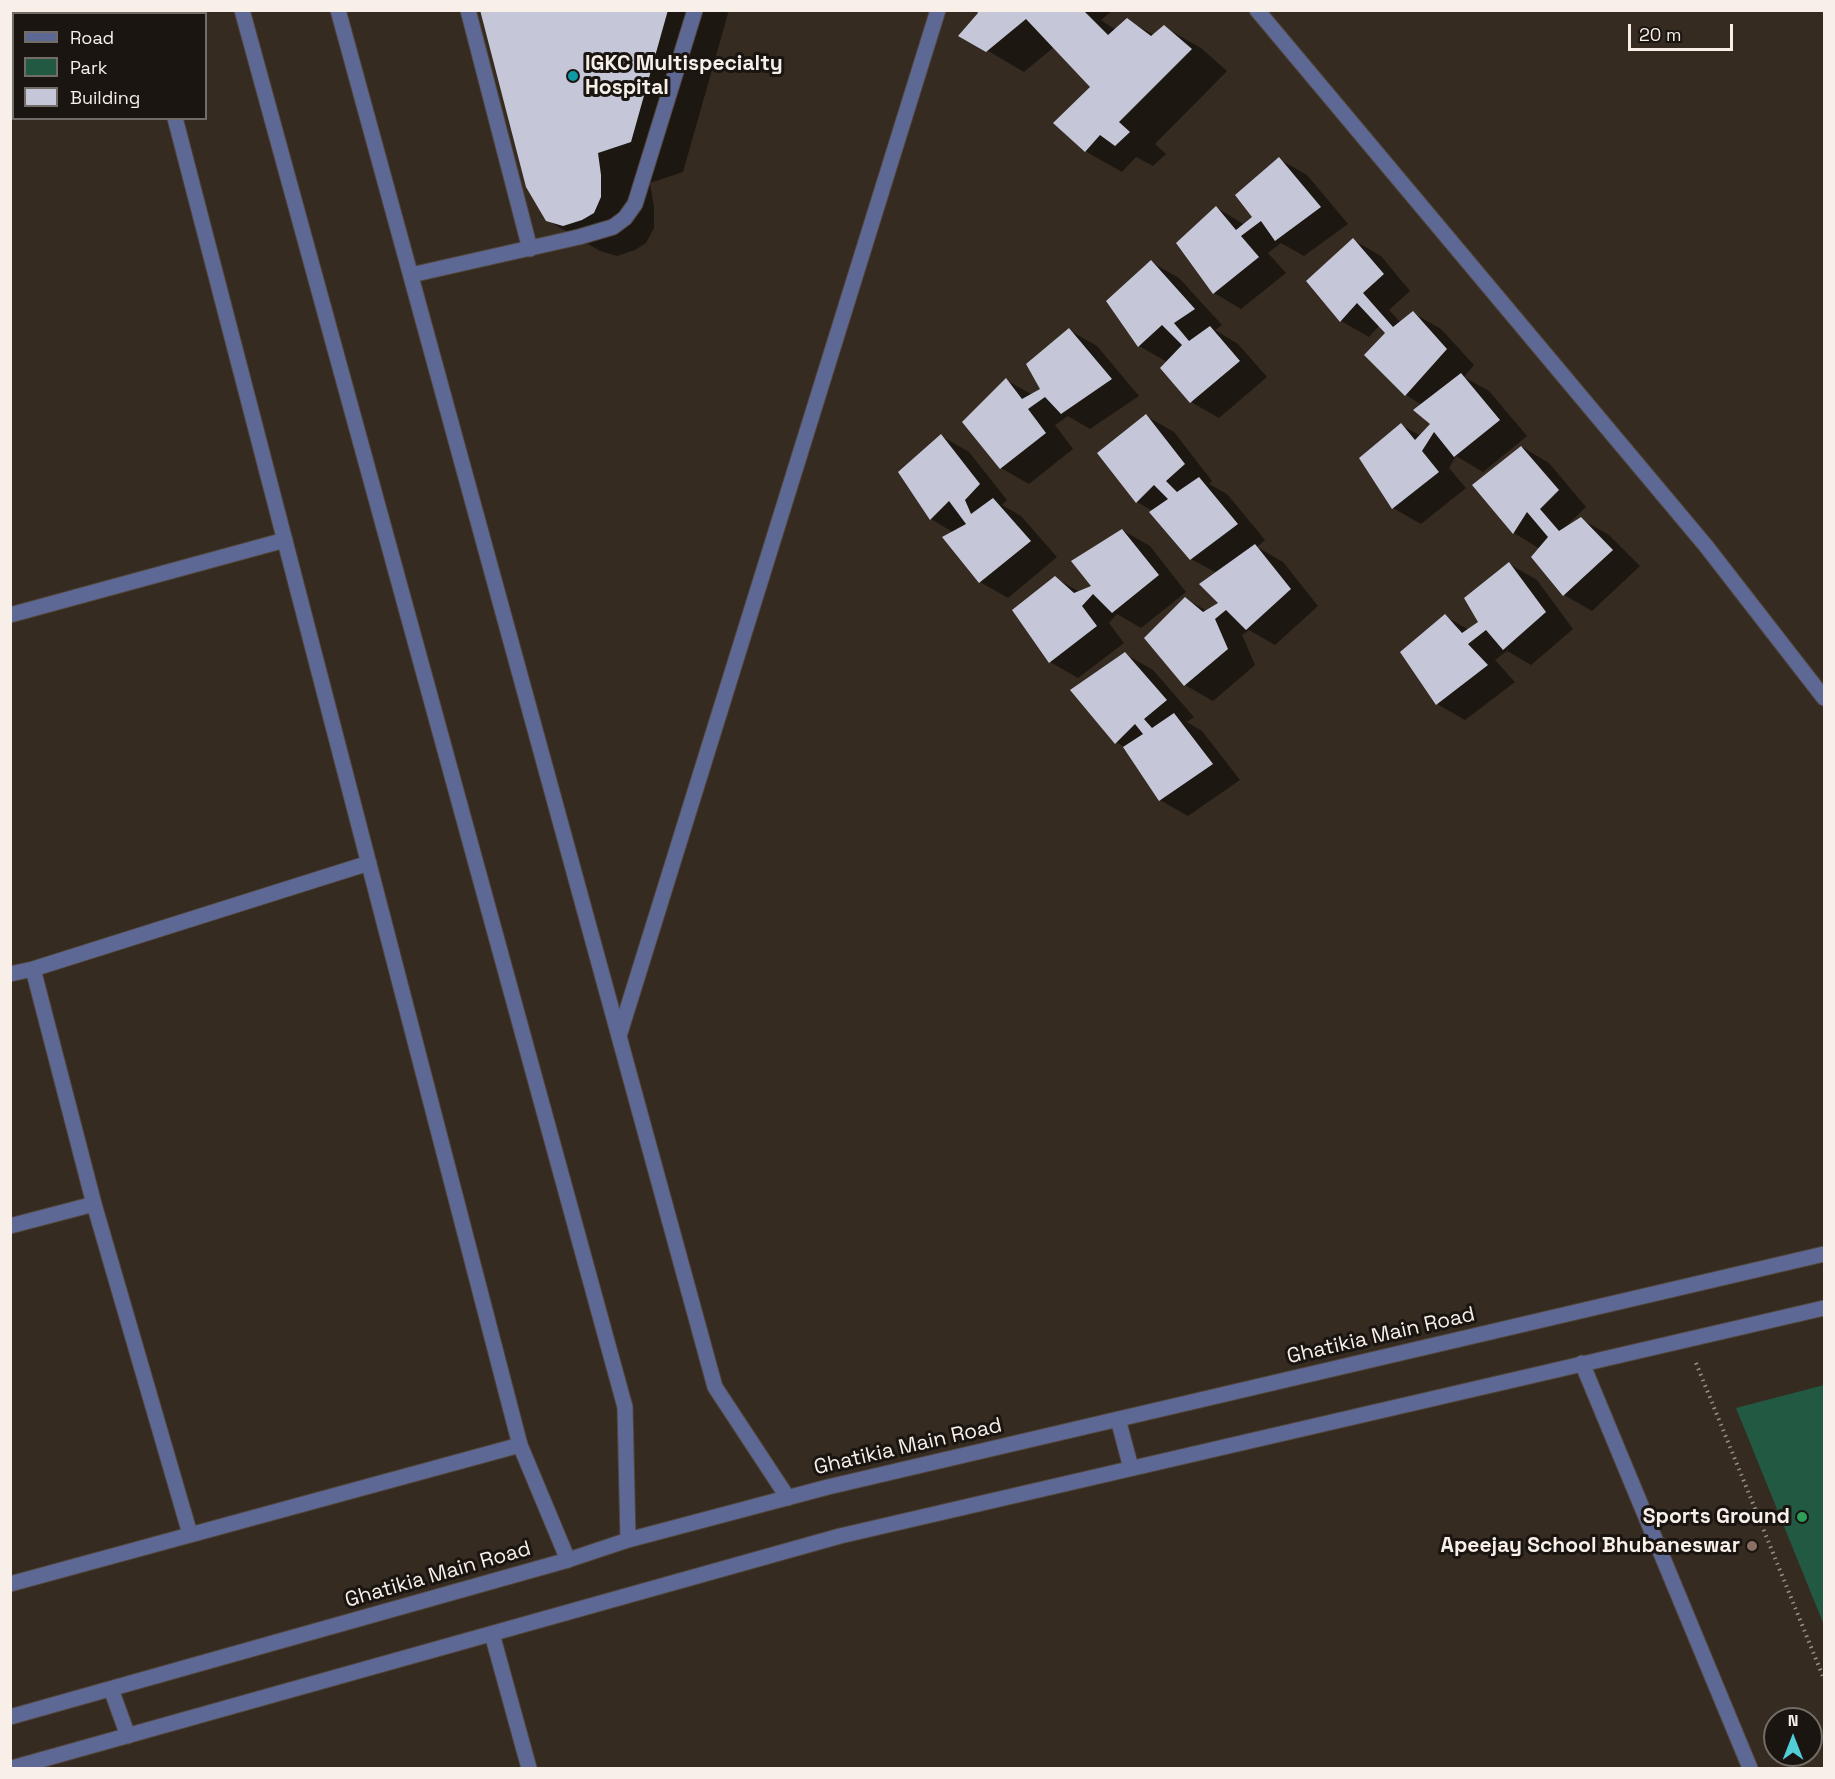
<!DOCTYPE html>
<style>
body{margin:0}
#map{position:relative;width:1835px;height:1779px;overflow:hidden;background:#362b20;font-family:"Space Grotesk",sans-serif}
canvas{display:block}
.frame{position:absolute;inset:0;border:12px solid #f7efe8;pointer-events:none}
.legend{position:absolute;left:12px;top:12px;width:195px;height:108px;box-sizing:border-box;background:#1a1510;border:2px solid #726c66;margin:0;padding:8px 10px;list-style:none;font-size:18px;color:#f7efe8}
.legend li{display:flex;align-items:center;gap:12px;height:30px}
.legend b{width:30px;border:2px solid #726c66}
.north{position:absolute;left:1763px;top:1707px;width:60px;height:60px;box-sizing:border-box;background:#1a1510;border:2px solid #726c66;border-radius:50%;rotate:0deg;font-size:16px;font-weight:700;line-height:24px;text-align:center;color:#f7efe8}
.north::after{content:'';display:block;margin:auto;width:21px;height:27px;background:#52ccd6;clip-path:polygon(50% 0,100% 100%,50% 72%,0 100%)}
.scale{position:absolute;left:1628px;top:24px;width:105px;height:27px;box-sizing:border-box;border:3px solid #f7efe8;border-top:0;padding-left:8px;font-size:18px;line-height:21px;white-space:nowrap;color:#f7efe8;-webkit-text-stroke:4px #1a1510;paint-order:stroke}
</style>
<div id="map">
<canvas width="1835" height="1779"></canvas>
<div class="frame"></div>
<ul class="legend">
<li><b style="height:8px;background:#5e6894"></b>Road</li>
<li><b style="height:16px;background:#225943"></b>Park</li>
<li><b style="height:16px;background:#c5c7d9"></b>Building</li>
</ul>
<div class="north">N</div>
<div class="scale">20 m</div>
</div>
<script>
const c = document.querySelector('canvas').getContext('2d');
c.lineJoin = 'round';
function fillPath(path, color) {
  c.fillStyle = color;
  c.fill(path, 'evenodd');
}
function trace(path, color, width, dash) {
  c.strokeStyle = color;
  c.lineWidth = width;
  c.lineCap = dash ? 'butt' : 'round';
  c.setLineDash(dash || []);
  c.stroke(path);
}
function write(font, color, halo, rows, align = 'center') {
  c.font = font + ' "Space Grotesk",sans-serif';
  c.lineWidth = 6;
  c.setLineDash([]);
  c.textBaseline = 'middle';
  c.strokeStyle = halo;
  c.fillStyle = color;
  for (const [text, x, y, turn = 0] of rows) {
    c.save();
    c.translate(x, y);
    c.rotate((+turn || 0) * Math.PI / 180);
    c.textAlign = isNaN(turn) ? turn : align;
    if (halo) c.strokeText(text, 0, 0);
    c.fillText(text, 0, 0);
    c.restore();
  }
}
fillPath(new Path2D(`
 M1824,1385V1625L1736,1408Z`), '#225943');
fillPath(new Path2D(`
 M481,10H729L683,172L650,183L654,207V228L646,243L635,250L617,256L600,251L547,220Z
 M978,10H1113L1101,20L1116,30L1127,20L1154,35L1164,27L1201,48L1227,71L1155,144L1166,154L1153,166L1136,157L1122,172L1085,151L1092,87L1054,47L1024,72L961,35L979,13Z
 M1279,159L1307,175L1348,224L1304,256L1281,243L1268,253L1286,273L1241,309L1214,293L1217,208L1245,225L1254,217Z
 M1353,240L1381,256L1410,291L1389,310L1401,323L1413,313L1441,329L1474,365L1464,377L1489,391L1527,436L1483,472L1456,456L1449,468L1466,488L1421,524L1393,508L1401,425L1421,436L1432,424L1422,405L1406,395L1366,355L1387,333L1380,325L1369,337L1341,321L1308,281Z
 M1151,262L1179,278L1222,325L1215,330L1238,344L1267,377L1219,418L1191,402L1167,362L1139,346L1108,301Z
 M1069,330L1097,346L1139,396L1090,429L1068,416L1055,425L1073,449L1029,484L1001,468L1006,380L1033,395L1042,389Z
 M1146,416L1174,432L1212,481L1209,484L1227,494L1265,540L1257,547L1283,562L1318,606L1275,645L1249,630L1242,635L1255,665L1213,701L1185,685L1186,599L1207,611L1220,604L1217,573L1191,559L1151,512L1153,511L1137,502L1099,453Z
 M941,436L969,452L1007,500L1002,505L1021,516L1057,557L1008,598L980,582L945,538L954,533L931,519Z
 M1522,447L1549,463L1586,507L1563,529L1581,519L1609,535L1640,566L1592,611L1564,595L1540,549L1514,533L1474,485Z
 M1122,530L1150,546L1186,592L1141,628L1117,614L1109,623L1124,643L1078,678L1050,662L1055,578L1080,592L1094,587Z
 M1509,564L1537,580L1573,629L1531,665L1507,651L1495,660L1515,682L1465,720L1437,704L1402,653L1445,616L1469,630L1480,623Z
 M1125,654L1153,670L1194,717L1187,722L1202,731L1240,780L1188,816L1160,800L1126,748L1116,742Z`), '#0007');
fillPath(new Path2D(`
 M480,10H668L631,142L598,153L601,175V197L594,213L582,220L563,226L546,221L526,187Z
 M976,10H1062L1064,12L1068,10H1083L1108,35L1127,18L1151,36L1164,25L1192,49L1119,122L1130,132L1115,146L1100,135L1085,152L1053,123L1090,87L1026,19L986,52L958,36L978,13Z
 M1279,157L1321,207L1275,241L1261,221L1241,236L1259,257L1213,294L1176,243L1216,206L1236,230L1252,217L1235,195Z
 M1353,238L1384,274L1363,293L1393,327L1413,311L1447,349L1405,396L1364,355L1385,333L1357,303L1340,322L1306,281Z
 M1151,260L1195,309L1174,323L1189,341L1210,326L1240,361L1190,403L1160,368L1182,345L1162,325L1138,347L1106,301Z
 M1069,328L1112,379L1061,414L1045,397L1028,409L1046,433L1000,469L962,422L1006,378L1022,399L1040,389L1026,364Z
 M1461,373L1500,420L1454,457L1434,432L1422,451L1439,472L1392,509L1359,458L1401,423L1415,440L1430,424L1413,410Z
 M1146,414L1185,464L1166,481L1177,492L1199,477L1238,524L1190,560L1149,512L1168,499L1154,485L1136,503L1097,453Z
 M941,434L980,484L965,500L971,514L993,498L1031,541L979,583L942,537L966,524L949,501L930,520L898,472Z
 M1521,446L1559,490L1540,509L1559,531L1581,517L1613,550L1563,596L1531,557L1548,537L1527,512L1513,534L1472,485Z
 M1122,529L1159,575L1112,613L1093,594L1082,606L1097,626L1049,663L1012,610L1055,576L1074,593L1091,586L1071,561Z
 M1255,544L1291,589L1246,630L1226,610L1215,619L1228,649L1184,686L1144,638L1185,597L1203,612L1218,603L1199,584Z
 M1509,562L1546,612L1503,650L1486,630L1468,644L1488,665L1436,705L1400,652L1445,614L1462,633L1478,622L1464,598Z
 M1125,652L1167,700L1144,719L1152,728L1174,713L1213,764L1159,801L1123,747L1143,734L1135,724L1115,744L1070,690Z`), '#c5c7d9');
const minor = new Path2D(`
 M147,10L148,14
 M468,10L530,249
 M1257,10L1706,546L1824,698
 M175,118L520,1445
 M411,275L579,237L613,227L625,218L635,204L695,10
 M10,615L285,540
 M33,969L94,1204
 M10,974L33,969L369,863
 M619,1036L938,10
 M10,1226L94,1204L190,1534
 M1582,1363L1750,1768
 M10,1584L520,1445L568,1560
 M492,1634L529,1768`);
const tertiary = new Path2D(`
 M242,10L625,1407L628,1540
 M338,10L715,1387L788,1498
 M1118,1419L1131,1468
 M111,1689L128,1736
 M10,1717L568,1560L628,1540L828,1487L1824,1254
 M12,1768L840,1536L1824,1308`);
trace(minor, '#51463c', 17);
trace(tertiary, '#51463c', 17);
trace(new Path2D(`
 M1696,1363L1824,1679`), '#999087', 4, [1.5, 4.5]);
trace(minor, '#5e6894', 15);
trace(tertiary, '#5e6894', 15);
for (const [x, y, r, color] of [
 [573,76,6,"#0f9aa8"],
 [1802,1517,6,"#2e9e5b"],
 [1752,1546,6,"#8d6e63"]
]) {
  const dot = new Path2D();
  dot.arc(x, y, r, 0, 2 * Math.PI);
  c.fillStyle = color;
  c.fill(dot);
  trace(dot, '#1a1510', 2);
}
write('bold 21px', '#f7efe8', '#1a1510', [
 ["IGKC Multispecialty",585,64,"left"],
 ["Hospital",585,88,"left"],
 ["Sports Ground",1790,1517],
 ["Apeejay School Bhubaneswar",1740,1546]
], 'right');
write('21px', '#f7efe8', '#1a1510', [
 ["Ghatikia Main Road",1381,1336,-13],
 ["Ghatikia Main Road",908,1447,-13],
 ["Ghatikia Main Road",438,1575,-16]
]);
</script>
